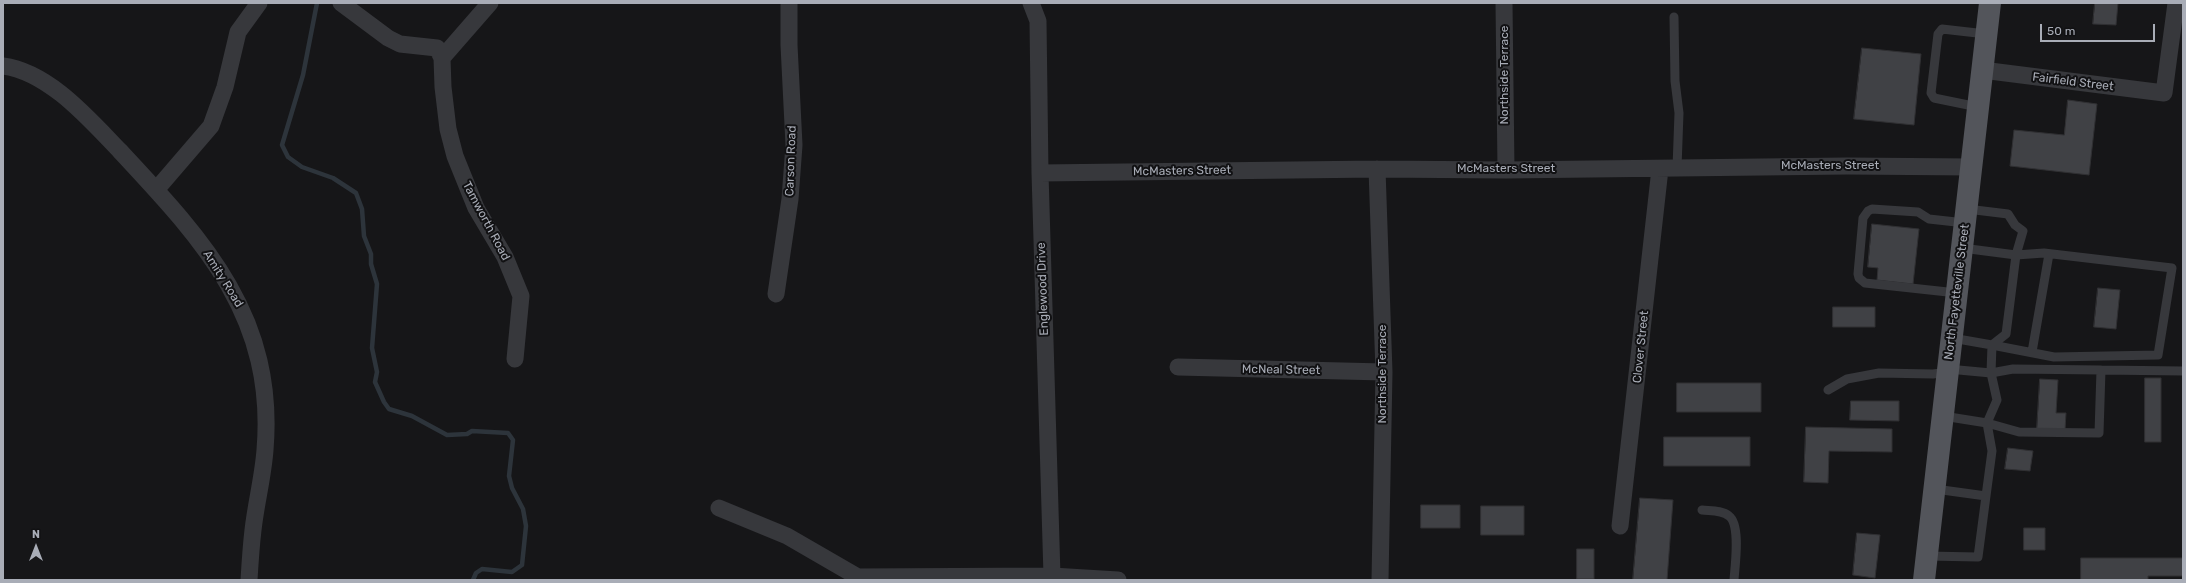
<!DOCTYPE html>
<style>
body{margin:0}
#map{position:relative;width:2186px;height:583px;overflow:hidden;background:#161618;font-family:Rubik,sans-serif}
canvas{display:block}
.frame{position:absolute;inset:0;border:4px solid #a9adb7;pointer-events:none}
.north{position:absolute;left:16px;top:527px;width:40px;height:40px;-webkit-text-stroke:3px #111113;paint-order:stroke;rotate:0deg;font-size:11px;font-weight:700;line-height:16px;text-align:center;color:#a9adb7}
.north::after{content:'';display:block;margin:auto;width:14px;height:18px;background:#a9adb7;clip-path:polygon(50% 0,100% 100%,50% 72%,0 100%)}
.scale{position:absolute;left:2040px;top:24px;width:115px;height:18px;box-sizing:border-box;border:2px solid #a9adb7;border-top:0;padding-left:5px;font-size:12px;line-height:14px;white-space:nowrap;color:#a9adb7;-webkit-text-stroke:3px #111113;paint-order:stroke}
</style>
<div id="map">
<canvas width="2186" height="583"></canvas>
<div class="frame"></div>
<div class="north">N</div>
<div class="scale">50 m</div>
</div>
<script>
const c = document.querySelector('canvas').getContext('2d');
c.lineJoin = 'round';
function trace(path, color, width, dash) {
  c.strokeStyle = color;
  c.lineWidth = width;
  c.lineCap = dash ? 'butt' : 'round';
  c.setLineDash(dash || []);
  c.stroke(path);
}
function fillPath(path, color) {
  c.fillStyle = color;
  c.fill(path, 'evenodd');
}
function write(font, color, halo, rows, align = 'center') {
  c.font = font + ' Rubik,sans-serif';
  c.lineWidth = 4;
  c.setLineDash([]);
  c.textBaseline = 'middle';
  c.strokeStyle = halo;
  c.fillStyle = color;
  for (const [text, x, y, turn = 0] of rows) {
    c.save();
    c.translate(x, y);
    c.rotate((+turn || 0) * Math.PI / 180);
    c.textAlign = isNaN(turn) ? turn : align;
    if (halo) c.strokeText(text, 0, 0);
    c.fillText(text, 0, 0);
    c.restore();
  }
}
trace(new Path2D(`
 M317,3L303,75L282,145L288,157L302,167L333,178L356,193L362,209L364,236L371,254V264L377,284L372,348L377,372L375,382L384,402L389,409L412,416L447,435L467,434L472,431L508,433L513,440L509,476L512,488L523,509L526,526L522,565L512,572L482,569L476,573L473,580`), '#2d343b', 4.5);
const building = new Path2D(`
 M2095,3H2118L2116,25L2093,24Z
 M1862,48L1921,54L1914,125L1854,119Z
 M2068,100L2097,104L2089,175L2010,166L2014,130L2064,135Z
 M1872,224L1919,229L1913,284L1877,280L1878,268L1868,267Z
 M2098,288L2120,290L2116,329L2094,327Z
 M1833,307H1875V327H1833Z
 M2145,378H2161V442H2145Z
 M2040,379L2058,380L2056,413H2066L2065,430L2037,429Z
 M1677,383H1761V412H1677Z
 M1851,401H1899V421L1850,420Z
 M1806,427L1892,429V452L1829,451L1828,483L1804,482Z
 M1664,437H1750V466H1664Z
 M2008,448L2033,451L2030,471L2005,469Z
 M1640,498L1673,500L1667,580H1633Z
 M1421,505H1460V528H1421Z
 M1481,506H1524V535H1481Z
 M2024,528H2045V550H2024Z
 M1857,533L1880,535L1875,578L1853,575Z
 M1577,549H1594V579H1577Z
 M2081,558H2183V576H2148V580H2081Z`);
fillPath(building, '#404145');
trace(building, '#303033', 1);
trace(new Path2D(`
 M1674,17L1675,81L1679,113L1677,168
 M1978,107L1934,98L1931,93L1938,34L1942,29L1986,34
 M1967,209L2008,214L2015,225L2023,231L2016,255L2044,253L2172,268L2158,355L2054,357L1992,345
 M1962,248L2016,255L2006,334L1992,345
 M1957,293L1865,283L1859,278L1858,274L1863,218L1868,211L1872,209L1918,212L1929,219L1965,223
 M2032,352L2049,254
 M2101,370L2183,371
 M1828,390L1847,379L1879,373L1933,374L1941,373L1948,369L1991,373L1997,400L1987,423L2019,432L2099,433L2101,370L2013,369L1991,373L1992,345L1952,338
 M1943,416L1987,423L1992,451L1986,496
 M1702,510C1711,511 1722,510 1729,516C1741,525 1735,565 1734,580
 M1927,556L1978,557L1986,496L1935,489`), '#37383c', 9);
trace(new Path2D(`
 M341,3L388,38L400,44L437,48L442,58L443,87L448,129L455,156L476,208L505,257L521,296L515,359
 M1031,3L1038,21L1040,173L1052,576
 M1504,3L1506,170
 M442,58L490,3
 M3,66C49,72 89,119 120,151C204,241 276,317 265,450C263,477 256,503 253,530C251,547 250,563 249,580
 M1982,70L2164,93L2176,3
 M1377,169L1384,372L1380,580
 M1040,173L1377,169L1506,170L1847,166L1972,167
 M156,190L211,126L225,87L238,32L259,3
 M776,294L790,199L794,145L789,45V3
 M1178,367L1384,372
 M719,508L787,536L858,577L1052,576L1118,580
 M1620,526L1660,169`), '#37383c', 17);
trace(new Path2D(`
 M1924,580L1990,3`), '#53555b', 22);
write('12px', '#a9adb7', '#111113', [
 ["Northside Terrace",1505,75,-90],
 ["Fairfield Street",2073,82,7],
 ["Carson Road",791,161,-88],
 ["McMasters Street",1830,166],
 ["McMasters Street",1506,169],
 ["McMasters Street",1182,171,-1],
 ["Tamworth Road",486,221,62],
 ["Amity Road",223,279,58],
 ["Englewood Drive",1043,289,-92],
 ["North Fayetteville Street",1957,292,-83],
 ["Clover Street",1641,347,-84],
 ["McNeal Street",1281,370,1],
 ["Northside Terrace",1383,374,-90]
]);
</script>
